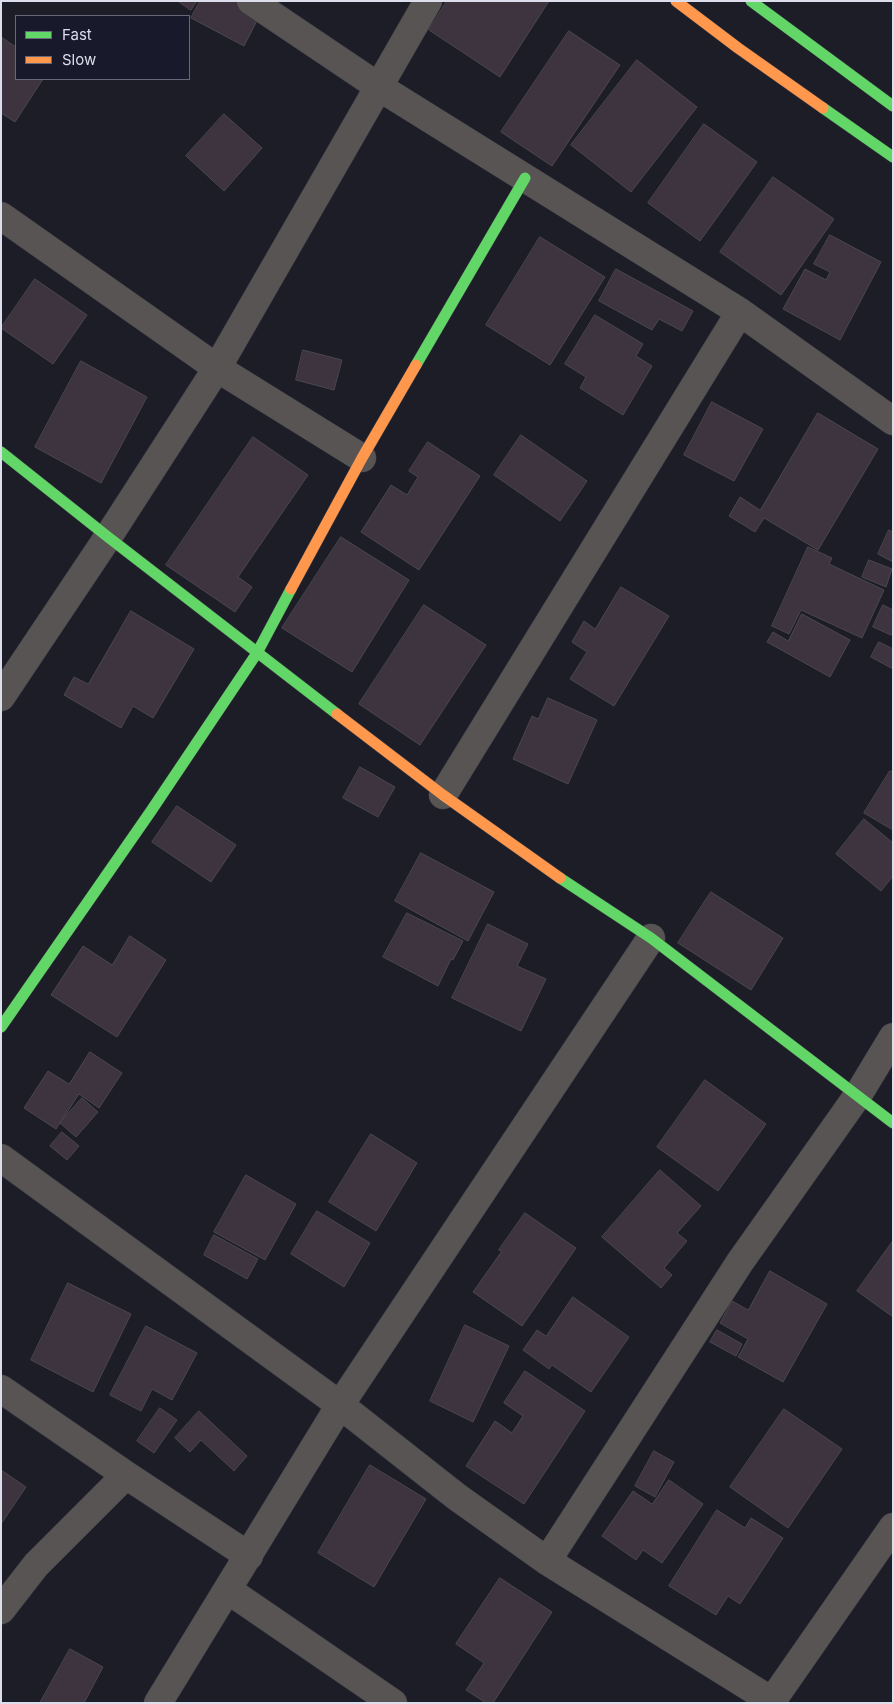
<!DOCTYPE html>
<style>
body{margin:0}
#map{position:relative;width:894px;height:1704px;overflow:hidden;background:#1c1d27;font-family:Inter,sans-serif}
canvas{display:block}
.frame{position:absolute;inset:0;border:2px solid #dcdeeb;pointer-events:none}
.legend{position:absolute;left:15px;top:15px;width:175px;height:65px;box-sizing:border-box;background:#18192b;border:1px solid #666878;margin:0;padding:6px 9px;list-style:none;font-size:15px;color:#dcdeeb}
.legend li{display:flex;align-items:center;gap:10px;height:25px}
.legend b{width:25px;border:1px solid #666878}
</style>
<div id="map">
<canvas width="894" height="1704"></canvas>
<div class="frame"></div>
<ul class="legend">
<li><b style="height:6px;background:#63d668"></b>Fast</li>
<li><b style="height:6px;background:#ff974d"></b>Slow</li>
</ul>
</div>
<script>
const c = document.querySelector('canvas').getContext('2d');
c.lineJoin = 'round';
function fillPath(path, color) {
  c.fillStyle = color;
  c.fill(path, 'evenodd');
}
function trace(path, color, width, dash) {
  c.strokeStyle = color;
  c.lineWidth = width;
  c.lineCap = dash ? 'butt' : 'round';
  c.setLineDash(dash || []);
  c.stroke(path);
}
const building = new Path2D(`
 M178,1H197L191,10Z
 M200,1H267L244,46L191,18Z
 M447,1H549L500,77L429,30Z
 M569,31L620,65L552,166L501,132Z
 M1,37L16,47V79H43L15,122L1,113Z
 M637,60L697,107L631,192L571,145Z
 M224,114L262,148L224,191L186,156Z
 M704,124L757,162L700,241L648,203Z
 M773,177L834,219L781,295L720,252Z
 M830,235L881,262L840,340L783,309L805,269L826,280L830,272L814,264Z
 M540,237L605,277L550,365L486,325Z
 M616,269L693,311L682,331L659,319L652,330L599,301Z
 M35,279L87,315L53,364L1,328Z
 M595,315L643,344L636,356L652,366L623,415L580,388L586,377L565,364Z
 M303,350L342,360L334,390L296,380Z
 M81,361L147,397L101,483L35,447Z
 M712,402L763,429L734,481L684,455Z
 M818,413L878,449L818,550L764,518L755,532L729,516L740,497L760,510Z
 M521,435L587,481L560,521L494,475Z
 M253,437L308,475L238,577L252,587L235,612L166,565Z
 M428,442L480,476L419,570L361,532L391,485L407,495L418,477L409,471Z
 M889,530L893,532V562L878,554Z
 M341,537L409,580L352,672L282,628Z
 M808,547L832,558L829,564L884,590L862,638L801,610L789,634L772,626Z
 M869,560L892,569L886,587L862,577Z
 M621,587L669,616L614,706L570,679L587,652L572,642L584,621L595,629Z
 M424,605L486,645L420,745L359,704Z
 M883,605L893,610V632L891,635L873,627Z
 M131,611L194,649L153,718L133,706L121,728L64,695L74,677L88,684Z
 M802,614L850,640L830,677L767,642L773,632L788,641Z
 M879,642L893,649V669L871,657Z
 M548,698L597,720L568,784L513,759L532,716L538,719Z
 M360,767L395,787L378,817L343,798Z
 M890,771L893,772V830L864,813Z
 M177,806L236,845L211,882L152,842Z
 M864,819L893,843V876L881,891L836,854Z
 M421,853L494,892L468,941L395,901Z
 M711,892L783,938L751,990L678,943Z
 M407,913L463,941L453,960L451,959L438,986L383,957Z
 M488,924L528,944L517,966L546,979L521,1031L452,998Z
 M130,936L166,960L117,1037L51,995L83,946L112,965Z
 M90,1052L122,1073L99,1108L79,1094L56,1129L24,1108L48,1071L69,1084Z
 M705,1080L766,1124L718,1191L657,1147Z
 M82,1098L98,1112L76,1137L60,1123Z
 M62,1132L79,1146L67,1160L50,1146Z
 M371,1134L417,1163L376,1231L329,1202Z
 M660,1170L701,1206L677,1233L687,1241L664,1268L672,1275L661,1288L602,1237Z
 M246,1175L296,1204L265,1260L214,1232Z
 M317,1211L370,1243L344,1287L291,1254Z
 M525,1213L576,1248L522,1326L473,1292L502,1251L499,1250Z
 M214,1235L258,1259L247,1279L204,1255Z
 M893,1241V1317L857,1291Z
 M770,1271L827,1304L783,1382L738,1357L748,1339L720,1323L732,1301L748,1310Z
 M68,1283L131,1314L93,1392L31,1360Z
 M573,1297L629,1337L591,1392L552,1365L549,1369L523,1350L537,1330L546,1336Z
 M465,1325L509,1346L473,1422L430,1401Z
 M146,1326L197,1353L172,1400L152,1389L141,1411L110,1395Z
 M717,1330L742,1344L736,1356L710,1342Z
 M525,1371L585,1411L524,1504L466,1466L495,1421L512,1433L523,1416L504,1403Z
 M160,1408L177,1420L154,1453L137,1441Z
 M784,1409L842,1449L788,1528L730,1487Z
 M199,1411L247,1456L234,1471L201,1440L190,1452L175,1438Z
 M654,1451L674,1462L655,1497L635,1486Z
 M370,1465L426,1499L374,1587L318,1553Z
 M1,1470L26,1487L1,1524Z
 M669,1480L703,1504L662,1563L643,1550L636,1560L602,1536L633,1491L652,1504Z
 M717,1510L745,1528L751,1518L783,1538L740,1604L728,1596L716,1615L669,1586Z
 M500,1578L552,1612L493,1703H486L466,1690L484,1663L456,1644Z
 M70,1649L103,1667L84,1703H40Z`);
fillPath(building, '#3d343f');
trace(building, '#4c474e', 1);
const street = new Path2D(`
 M251,1L379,87L740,312L893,421
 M1,216L217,368L362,458
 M1,697L108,537L217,368L428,1
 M443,795L740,312
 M1,1158L340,1405L457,1497L547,1561L775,1703
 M1,1389L126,1475L249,1556
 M547,1561L740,1262L858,1095L893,1037
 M228,1590L393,1703
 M1,1610L36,1565L126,1475
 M772,1701L893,1527
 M158,1703L340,1405L651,938`);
const fast = new Path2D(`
 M751,1L893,106
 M823,108L893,157
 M416,365L525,178
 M1,452L108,537L337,714
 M560,878L651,938L893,1123
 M1,1027L151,811L257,653L291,589`);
const slow = new Path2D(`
 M676,1L738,48L823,108
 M291,589L362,458L416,365
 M337,714L443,795L560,878`);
trace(street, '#383942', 29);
trace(fast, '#383942', 12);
trace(slow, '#383942', 12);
trace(street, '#575453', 28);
trace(fast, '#63d668', 11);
trace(slow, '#ff974d', 11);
</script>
